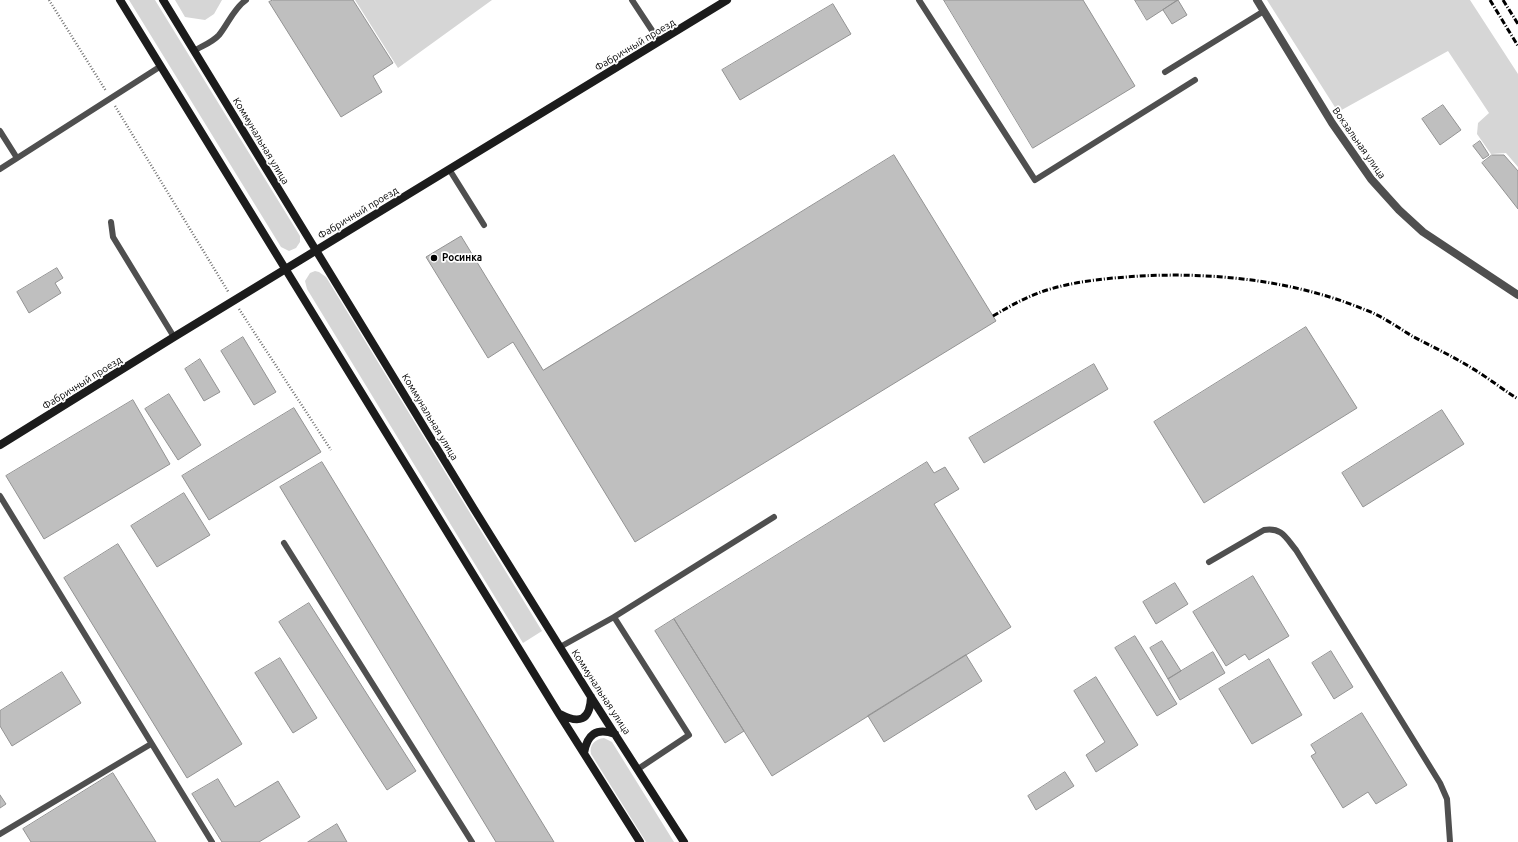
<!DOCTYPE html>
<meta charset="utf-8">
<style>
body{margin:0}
canvas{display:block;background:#fff}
</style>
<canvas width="1518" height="842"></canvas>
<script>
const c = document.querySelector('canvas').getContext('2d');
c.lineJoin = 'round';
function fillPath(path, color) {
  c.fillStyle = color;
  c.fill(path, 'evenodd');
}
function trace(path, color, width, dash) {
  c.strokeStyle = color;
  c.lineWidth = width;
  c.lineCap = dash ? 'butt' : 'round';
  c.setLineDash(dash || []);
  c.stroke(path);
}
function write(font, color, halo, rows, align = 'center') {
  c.font = font + ' Ubuntu,sans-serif';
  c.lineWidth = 3.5;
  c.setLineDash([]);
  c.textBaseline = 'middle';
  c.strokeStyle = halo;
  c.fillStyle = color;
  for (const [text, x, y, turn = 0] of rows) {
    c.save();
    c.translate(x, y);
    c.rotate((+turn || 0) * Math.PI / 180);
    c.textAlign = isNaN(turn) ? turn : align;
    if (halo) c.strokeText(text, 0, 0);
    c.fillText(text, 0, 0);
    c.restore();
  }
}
fillPath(new Path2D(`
 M129,0H155L300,236V242L296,248L289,251L281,247Z
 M175,0H222L214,14L205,20L185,17Z
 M355,0H492L398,68Z
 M1267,0H1470L1518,74V167L1506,153L1491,154L1477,134L1478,123L1489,113L1448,51L1338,112Z
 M315,271L319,272L326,277L542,631L523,643L307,289L305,281L310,273Z
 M604,738L612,742L674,842H646L591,754C589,745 595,739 604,738Z`), '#d6d6d6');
const building = new Path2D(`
 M273,0H353L393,63L373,76L382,92L341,117L269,2Z
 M944,0H1083L1135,86L1033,148Z
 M1135,0H1178L1147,20Z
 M1178,0L1187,15L1172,24L1163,10Z
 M833,4L851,34L740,100L722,70Z
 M1443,105L1461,130L1440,145L1422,119Z
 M1480,141L1489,155L1483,159L1473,146Z
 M894,155L996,321L635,542L513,342L488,358L426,257L461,236L543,370Z
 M1492,155H1504L1518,171V209L1482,163Z
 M57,268L63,278L55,283L61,293L29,313L17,292Z
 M1306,327L1357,408L1204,503L1154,422Z
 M243,337L276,392L254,405L221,351Z
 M200,359L220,392L204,401L185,369Z
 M1094,364L1108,389L984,463L969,438Z
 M169,394L201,445L178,460L145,409Z
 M133,400L170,464L44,539L6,476Z
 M294,408L321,452L209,520L182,476Z
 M1442,410L1464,444L1363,507L1342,473Z
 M322,462L554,842H496L280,487Z
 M927,462L934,473L945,467L959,489L934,504L1011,627L772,776L674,619Z
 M184,493L210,535L157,567L131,526Z
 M118,544L242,744L187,778L64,578Z
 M1253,576L1289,636L1249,660L1245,654L1226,666L1193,612Z
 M1175,583L1188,604L1156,624L1143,602Z
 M309,603L416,771L387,790L279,622Z
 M674,619L744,731L725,743L655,631Z
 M1135,636L1177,704L1157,716L1115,648Z
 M1162,641L1181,671L1168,679L1150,648Z
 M1331,651L1353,687L1334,699L1312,663Z
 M1213,652L1225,673L1180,700L1168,679Z
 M966,655L982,681L884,742L868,716Z
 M280,658L317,718L293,733L255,673Z
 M1269,659L1302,715L1252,744L1219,689Z
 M62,672L81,703L12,746L0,726V711Z
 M1096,677L1138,745L1096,772L1086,755L1105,742L1074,691Z
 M1362,713L1407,785L1376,804L1368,792L1343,808L1311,756L1316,753L1311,745Z
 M1065,772L1074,786L1036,810L1028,796Z
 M113,773L156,842H31L23,829Z
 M218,779L235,807L278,781L300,817L259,842H222L192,794Z
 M0,795L6,804L0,808Z
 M337,824L347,842H308Z`);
fillPath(building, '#bfbfbf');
trace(building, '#939393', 1);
trace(new Path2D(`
 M49,0L106,91
 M115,106L229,293
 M239,309L331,450`), '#717171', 2.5, [1, 2]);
trace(new Path2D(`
 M632,0L659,41
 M919,0L1035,180L1195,80
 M194,51C202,46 213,42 219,35C228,24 234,8 246,0
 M1165,72L1264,11
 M0,131L17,158
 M0,169L161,66
 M449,169L484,225
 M111,222L113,237L174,337
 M0,496L212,842
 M284,543L472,842
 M1209,562L1264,530C1282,527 1286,538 1296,550L1440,783L1447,799L1450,842
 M614,617L689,735L638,769
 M560,647L614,617L774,517
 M0,834L151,744`), '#4f4f4f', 6);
trace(new Path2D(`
 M1257,0L1332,123L1371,179L1399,210L1423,232L1518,295`), '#4f4f4f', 8);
trace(new Path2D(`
 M120,0L559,714L640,842
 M163,0L474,509L591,697L684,842
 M0,445L174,337L727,0
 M560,714C579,724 590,721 591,697
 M584,753C587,735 596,727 615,734`), '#1c1c1c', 8);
trace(new Path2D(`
 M1490,0L1518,46
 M1503,0L1518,24
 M993,316C1010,306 1028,296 1047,290C1076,281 1109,278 1140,276C1219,272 1299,281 1373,313C1386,319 1399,328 1412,336C1431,346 1452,356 1470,367C1487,377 1502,389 1518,399`), '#000', 3, [6, 2, 1, 2]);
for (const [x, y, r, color] of [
 [434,258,4,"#000"]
]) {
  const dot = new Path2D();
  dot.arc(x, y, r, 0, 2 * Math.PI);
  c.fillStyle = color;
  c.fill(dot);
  trace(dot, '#fff', 1.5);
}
write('10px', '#000', '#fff', [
 ["Фабричный проезд",635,45,-31],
 ["Коммунальная улица",261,141,59],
 ["Вокзальная улица",1359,143,55],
 ["Фабричный проезд",358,213,-31],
 ["Фабричный проезд",82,383,-32],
 ["Коммунальная улица",430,417,59],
 ["Коммунальная улица",601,692,57]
]);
write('bold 10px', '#000', '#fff', [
 ["Росинка",442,258]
], 'left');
</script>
